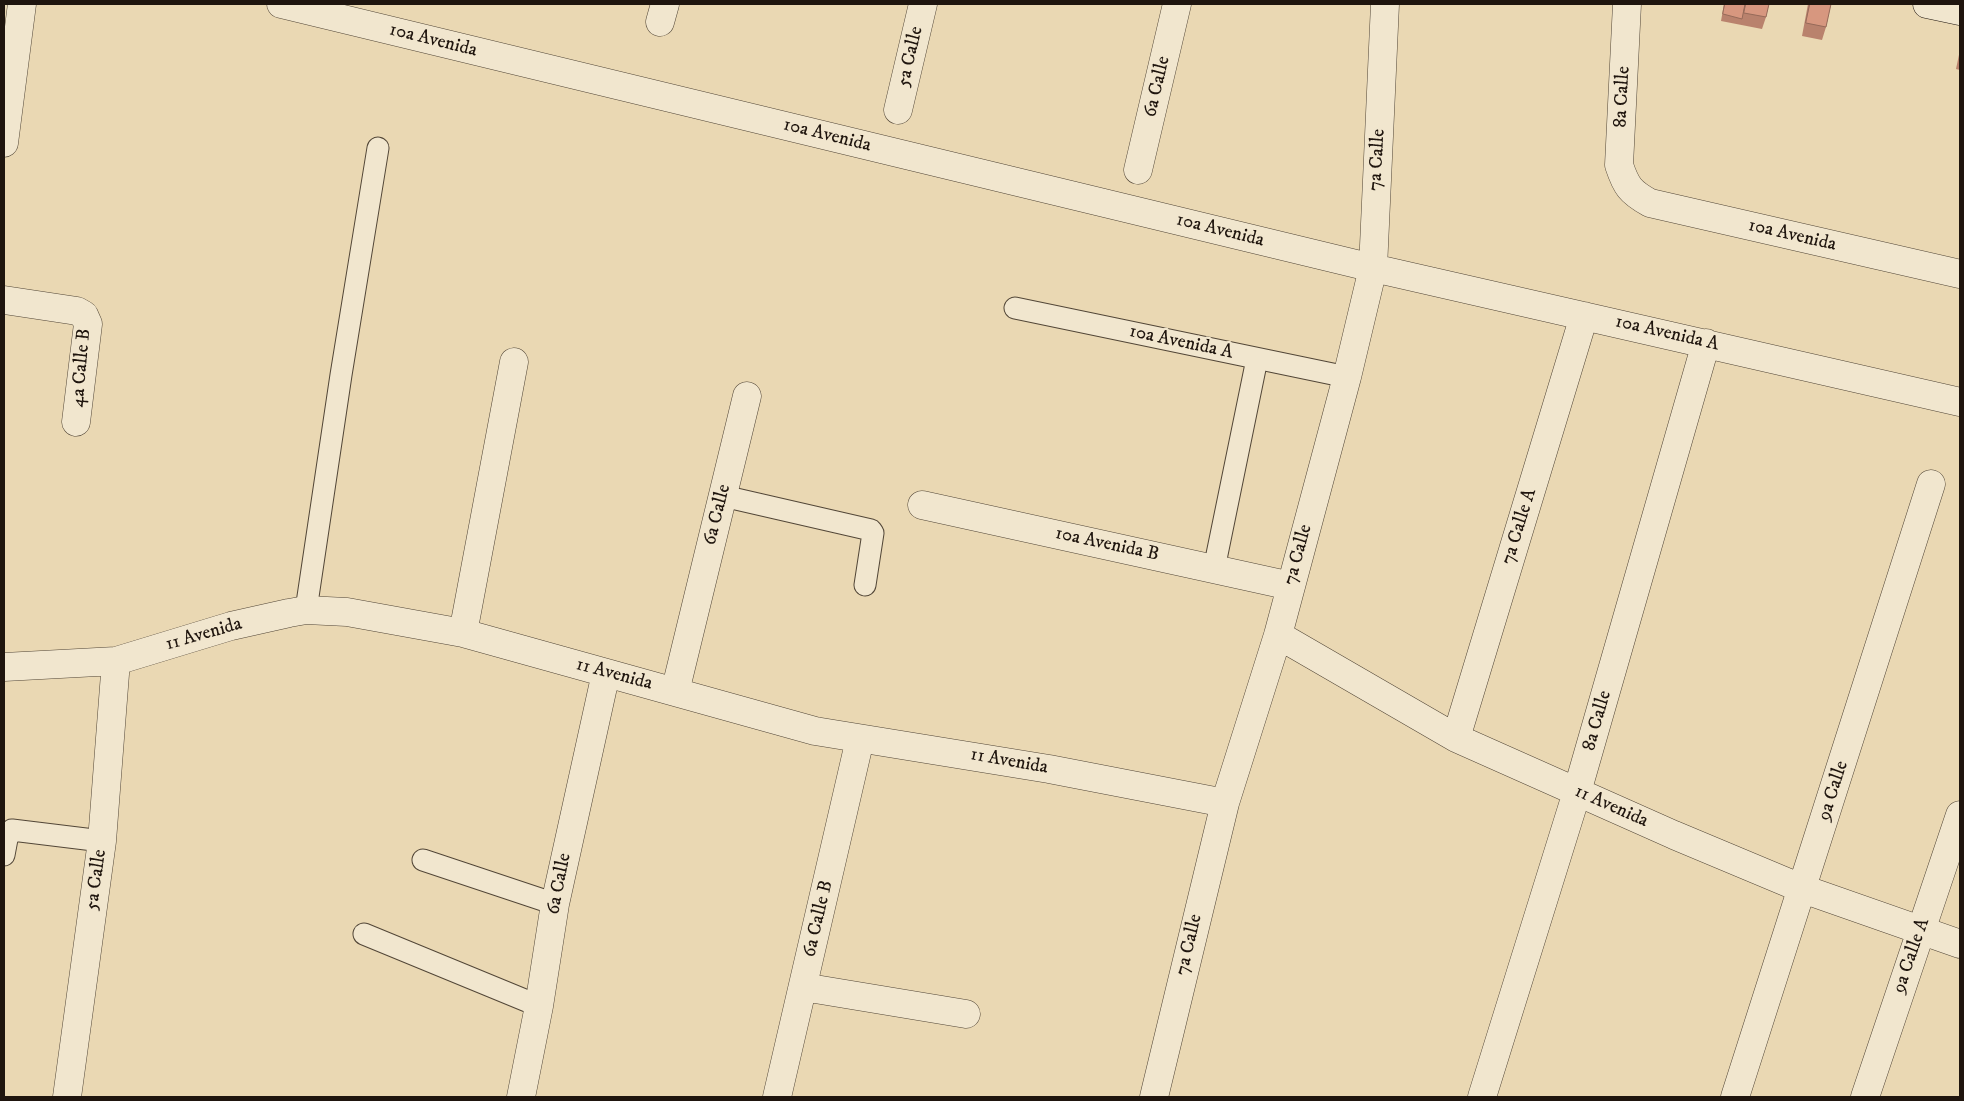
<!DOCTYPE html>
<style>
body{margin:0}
#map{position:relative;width:1964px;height:1101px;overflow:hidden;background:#ead8b3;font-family:"IM FELL DW Pica",serif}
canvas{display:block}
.frame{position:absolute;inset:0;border:5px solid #1f150e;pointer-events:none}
</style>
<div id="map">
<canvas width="1964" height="1101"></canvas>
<div class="frame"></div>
</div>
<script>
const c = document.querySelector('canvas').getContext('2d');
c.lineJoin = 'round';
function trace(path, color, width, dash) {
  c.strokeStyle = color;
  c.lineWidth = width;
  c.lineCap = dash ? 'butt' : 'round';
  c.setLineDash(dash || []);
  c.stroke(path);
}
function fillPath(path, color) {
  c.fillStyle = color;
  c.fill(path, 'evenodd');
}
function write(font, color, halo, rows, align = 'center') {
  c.font = font + ' "IM FELL DW Pica",serif';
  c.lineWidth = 4.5;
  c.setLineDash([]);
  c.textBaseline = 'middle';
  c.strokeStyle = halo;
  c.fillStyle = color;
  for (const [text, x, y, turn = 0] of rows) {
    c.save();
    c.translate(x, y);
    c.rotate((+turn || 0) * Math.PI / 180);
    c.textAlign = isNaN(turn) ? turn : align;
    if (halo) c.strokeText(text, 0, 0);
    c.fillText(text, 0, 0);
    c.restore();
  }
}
const lane = new Path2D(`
 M1015,308L1347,377
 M723,496L871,530L873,533L865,585
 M1214,569L1257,359
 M306,610L341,375L378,148
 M4,855L7,839L12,830L102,841
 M423,860L555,904
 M364,934L539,1006`);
const street = new Path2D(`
 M281,4L1373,268L1960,402
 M1627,4L1619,165C1626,186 1630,192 1650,203L1960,274
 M660,22L665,4
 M898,110L923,4
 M4,143L22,4
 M1138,170L1177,4
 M4,300L77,311L84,315L88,324L76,422
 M922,505L1291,586
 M463,633L514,362
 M1278,635L1456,738L1674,835L1803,889L1960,944
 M4,667L116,661L231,626L289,613L306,610L347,612L463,633L815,731L1049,769L1225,803
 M675,692L747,396
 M1456,738L1584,316
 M803,987L966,1014
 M67,1097L102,841L116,661
 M521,1097L539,1006L555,904L606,673
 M777,1097L860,739
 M1154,1097L1225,803L1278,635L1347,377L1373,268L1385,4
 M1482,1097L1577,792L1706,343
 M1735,1097L1931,484
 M1865,1097L1960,815`);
const secondary = new Path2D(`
 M1927,4L1960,11`);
trace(lane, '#524637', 23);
trace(street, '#524637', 29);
trace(secondary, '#1f150e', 29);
trace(lane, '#f1e6ce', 21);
trace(street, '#f1e6ce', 28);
trace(secondary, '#f1e6ce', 28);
fillPath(new Path2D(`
 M1724,4H1769L1766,17L1762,29L1721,21Z
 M1808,4H1831L1826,27L1822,40L1802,36Z
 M1960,50V70L1956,69Z`), '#b9826d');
const building = new Path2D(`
 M1725,4H1745L1742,19L1723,14Z
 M1746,4H1769L1766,17L1744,13Z
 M1810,4H1831L1826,27L1806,23Z`);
fillPath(building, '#d7977f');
trace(building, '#966a59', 1);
write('19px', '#1f150e', '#f1e6ce', [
 ["10a Avenida",433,41,14],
 ["5a Calle",911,57,-77],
 ["6a Calle",1158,87,-77],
 ["8a Calle",1623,97,-87],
 ["10a Avenida",827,136,14],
 ["7a Calle",1378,160,-87],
 ["10a Avenida",1220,231,14],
 ["10a Avenida",1792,236,13],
 ["10a Avenida A",1667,334,13],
 ["10a Avenida A",1181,343,12],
 ["4a Calle B",82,368,-85],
 ["6a Calle",718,515,-76],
 ["7a Calle A",1520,527,-73],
 ["10a Avenida B",1107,545,12],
 ["7a Calle",1299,555,-75],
 ["11 Avenida",204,635,-16],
 ["11 Avenida",614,675,15],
 ["8a Calle",1598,721,-74],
 ["11 Avenida",1009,762,10],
 ["9a Calle",1834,791,-72],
 ["11 Avenida",1611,807,24],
 ["5a Calle",97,880,-82],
 ["6a Calle",560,884,-79],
 ["6a Calle B",819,919,-77],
 ["7a Calle",1190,945,-77],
 ["9a Calle A",1912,956,-71]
]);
</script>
